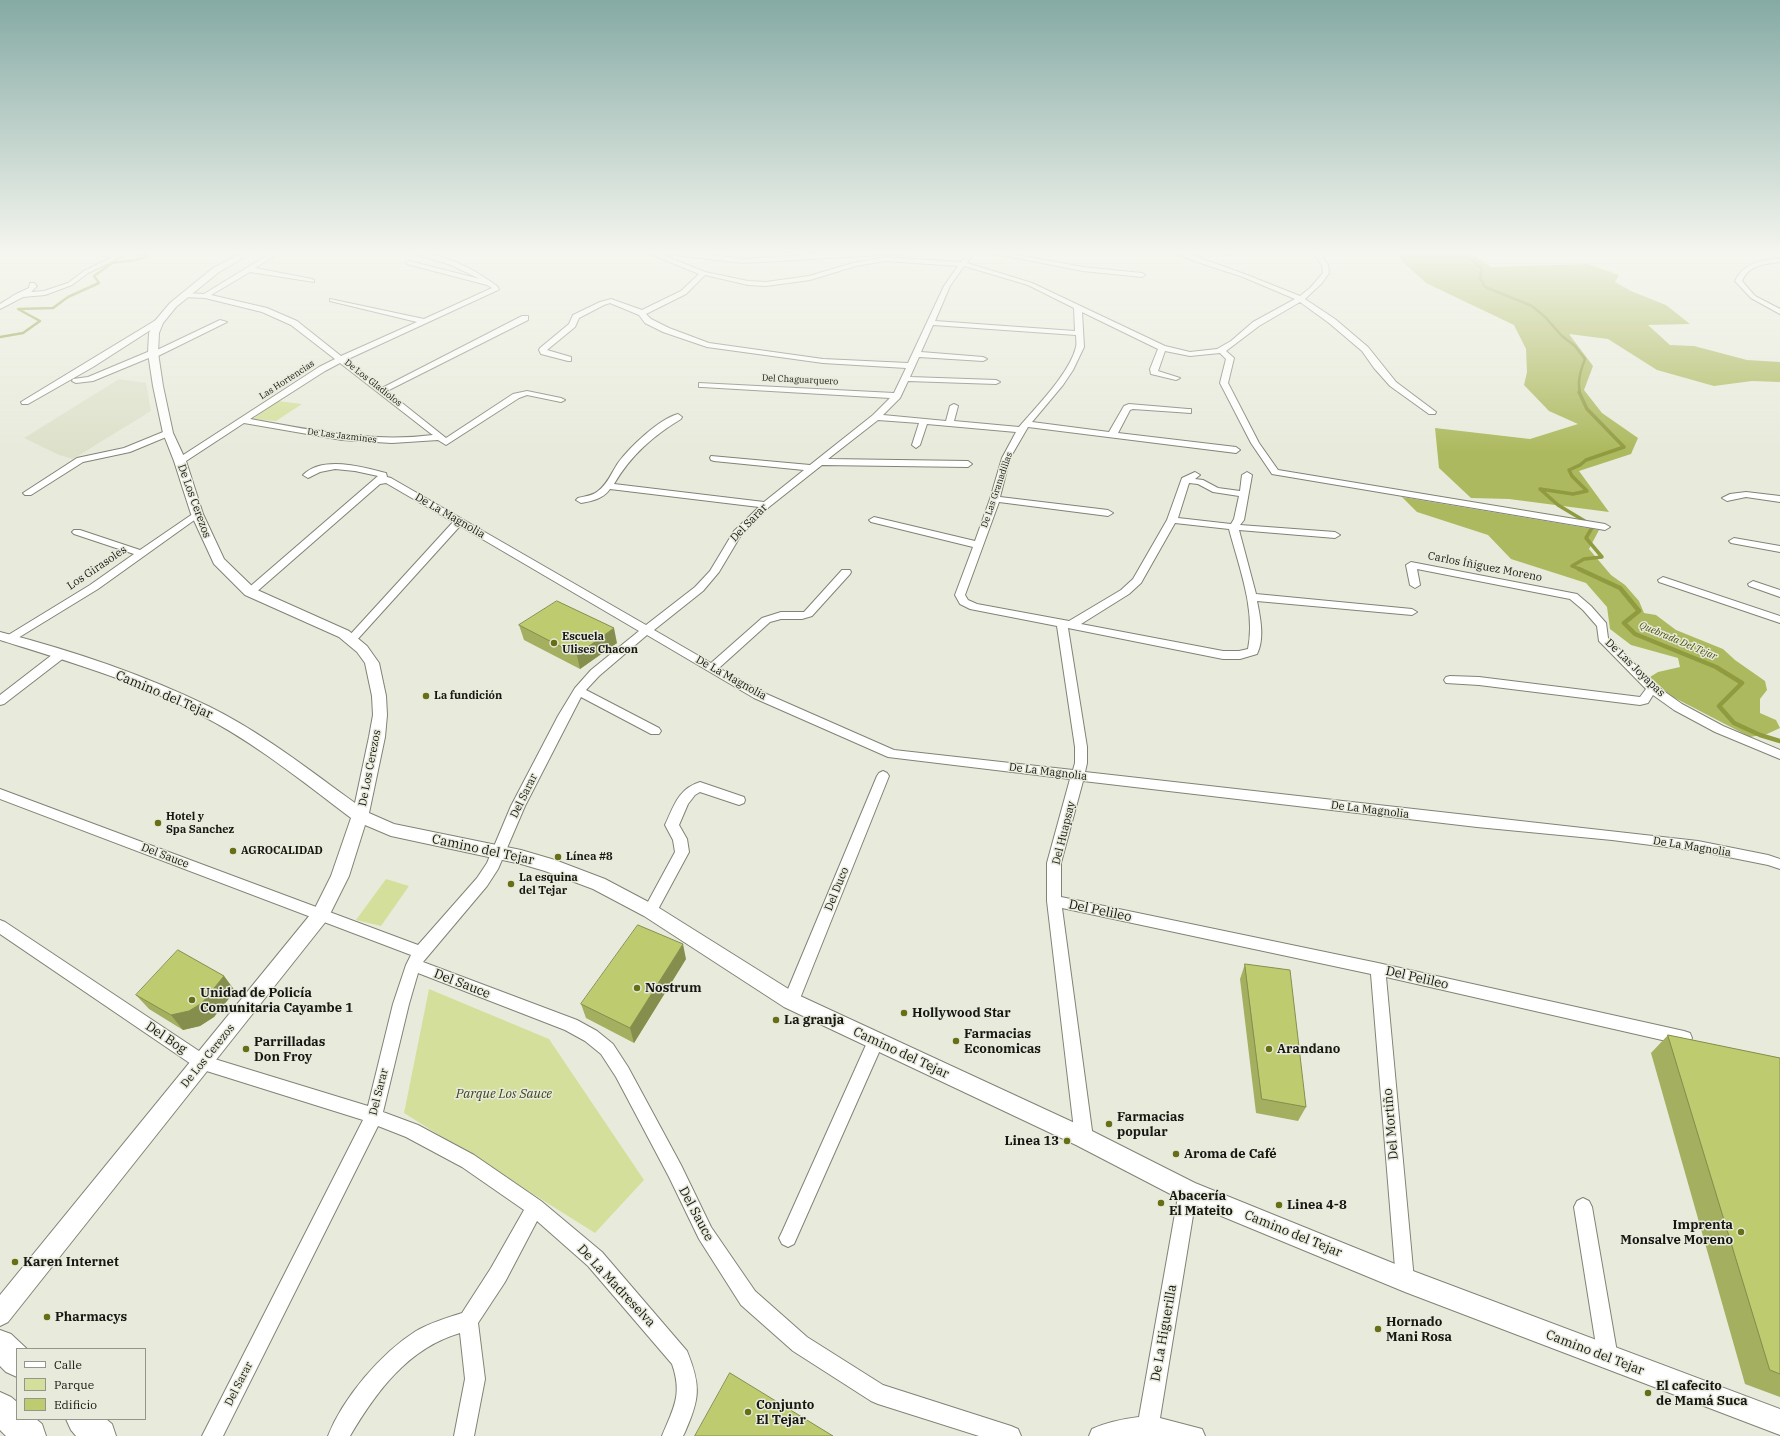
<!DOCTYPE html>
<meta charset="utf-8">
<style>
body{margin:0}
#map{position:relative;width:1780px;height:1436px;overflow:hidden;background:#e8ebdc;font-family:"IBM Plex Serif",serif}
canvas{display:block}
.legend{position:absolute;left:16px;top:1348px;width:130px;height:72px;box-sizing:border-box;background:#e8ebdc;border:1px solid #94968b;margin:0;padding:5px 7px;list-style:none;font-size:12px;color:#161712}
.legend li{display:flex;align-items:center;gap:8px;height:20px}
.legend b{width:20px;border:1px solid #94968b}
</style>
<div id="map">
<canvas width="1780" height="1436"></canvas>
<ul class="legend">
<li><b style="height:5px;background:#fff"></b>Calle</li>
<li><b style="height:11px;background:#d5df9c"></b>Parque</li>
<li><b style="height:11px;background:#bfcb6f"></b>Edificio</li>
</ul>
</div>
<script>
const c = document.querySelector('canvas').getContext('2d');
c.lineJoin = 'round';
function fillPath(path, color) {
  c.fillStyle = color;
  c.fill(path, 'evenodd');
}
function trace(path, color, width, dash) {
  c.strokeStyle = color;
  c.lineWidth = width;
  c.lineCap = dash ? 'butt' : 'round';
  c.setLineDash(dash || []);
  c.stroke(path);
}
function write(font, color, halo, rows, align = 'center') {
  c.font = font + ' "IBM Plex Serif",serif';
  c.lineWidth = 3;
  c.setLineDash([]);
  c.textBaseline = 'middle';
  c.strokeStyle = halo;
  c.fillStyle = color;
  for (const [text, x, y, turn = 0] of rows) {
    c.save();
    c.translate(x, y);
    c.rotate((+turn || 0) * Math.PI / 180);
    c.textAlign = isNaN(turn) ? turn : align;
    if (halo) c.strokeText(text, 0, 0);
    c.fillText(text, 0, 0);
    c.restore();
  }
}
fillPath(new Path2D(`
 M119,379L146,383L151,411L73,459L59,455L24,438Z`), '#dde1ca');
fillPath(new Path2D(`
 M278,401L302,404L276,421L253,419Z
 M386,879L409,886L381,926L356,920Z
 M429,989L549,1039L644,1180L595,1233L404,1113Z`), '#d5df9c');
fillPath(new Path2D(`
 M1390,251H1468L1491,267L1588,264L1619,275L1615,282L1631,291L1666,305L1690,324L1648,325L1670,345L1694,346L1747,360L1780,362V382L1752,381L1714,386L1657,370L1608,339L1569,334L1593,366L1584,390L1602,413L1638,438L1631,454L1579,471L1609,512L1509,499L1471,498L1439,468L1435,428L1530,439L1578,424L1549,411L1524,385L1527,372L1526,349L1514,325L1426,283L1402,261L1398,253Z
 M1402,497L1599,530L1589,549L1611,575L1625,585L1639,601L1644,613L1656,615L1676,630L1723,649L1735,660L1765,681L1767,690L1760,699V713L1776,720L1780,728L1767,734L1750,737L1671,696L1650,677L1658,672L1680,667L1678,658L1631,645L1610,629L1607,607L1586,583L1511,559L1488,535L1417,512Z`), '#adb95e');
trace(new Path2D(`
 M1458,251L1477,264L1482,270L1480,278L1485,287L1532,306L1545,317L1562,336L1575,346L1585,359C1581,370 1577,380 1580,393
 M0,337L23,333L40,321L18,309L53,308L68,297L99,283L94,276L112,263L136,260L147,256L128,252L129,251`), '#909b3f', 2.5);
trace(new Path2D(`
 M1579,392L1587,409L1624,447L1586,460L1580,465L1569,470L1572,476L1587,491L1573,494L1540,489L1558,505L1593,526L1586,538L1602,557L1584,559L1572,566L1582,570`), '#909b3f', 3.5);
trace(new Path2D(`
 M1579,569L1620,588L1639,611L1624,623L1635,634L1716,667L1742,683L1719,706L1734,723L1760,735L1780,741`), '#909b3f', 4.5);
const minor = new Path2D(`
 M274,251H282L255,268L312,279L314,280V282L250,272L211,295L267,308L297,321L341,356L417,322L330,301V299L424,319L492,288L487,285L407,264L406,263L409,261L480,279L451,265L404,251C438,251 470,266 497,286L499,289L498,290L346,360L382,388L522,316H528V320L387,391L446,438L513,394L527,391L561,398L565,400L561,402L527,395L519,398L446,445L438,440L392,443L342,440L244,423L183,463H177L176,461L177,459L319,367L335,359L291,325L262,312L205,298L184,297L181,295L184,293L204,294ZM340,363L430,433L433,435C371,443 311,430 250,419L325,371Z
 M643,251H653L705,272L748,281L766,282L809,276L853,263L885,257L961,262L969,251H975L967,263L1032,283L1165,346L1190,352L1217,349L1231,341L1253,322L1295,299L1243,277L1191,260L1172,251H1181L1247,275L1300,296L1310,288L1323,273L1322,265L1312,251H1318L1328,265L1329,273L1322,283L1305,299L1335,319L1368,347L1396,382L1436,412L1435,414H1429L1390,386L1374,368L1362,351L1329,323L1300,302L1259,326L1226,351L1234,358L1228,383L1259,443L1278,470L1605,524L1610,527L1605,530L1272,474L1251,443L1220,383L1226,359L1220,353L1190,356L1165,351L1158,371L1180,378L1176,380L1151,374L1150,369L1158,349L1082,312L1084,347L1073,370L1063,385L1032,422L1109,432L1124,406L1129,404L1188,409H1191V413L1133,409L1130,410L1118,433L1236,447L1240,450L1236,453L1028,427L1010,458L1000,497L1108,510L1113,513L1108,516L999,502L965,595L968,600L977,604L1069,621L1121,590L1133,579L1167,520L1182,478L1195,472L1200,475L1195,479L1203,480L1218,488L1240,491L1242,475L1247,472L1252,475L1244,520L1240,525L1335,532L1340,535L1335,538L1239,530L1256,594L1412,609L1417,612L1412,615L1257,601C1260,616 1265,639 1257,654L1240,659H1223L1068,628L1087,747V763L1085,772L1698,841L1768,855L1780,859V869L1768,865L1698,851L1612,840L1477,827L1083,781L1061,863V897L1378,963L1684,1031L1690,1033L1692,1038L1690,1043L1684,1045L1386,977L1414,1280L1412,1287L1405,1289L1398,1287L1396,1280L1371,974L1062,908L1093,1138L1090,1144L1084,1146L1078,1144L1075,1138L1047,901V863L1070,779L888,757L754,698L647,635L599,676L586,690L659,728L661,731L659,734H651L581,697L525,806L498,869L487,886L423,962L577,1020L597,1031L613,1044L628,1067L681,1165L711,1227L755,1291L807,1337L883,1385L1011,1426L1018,1429L1021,1436H979L878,1404L871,1401L793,1351L741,1305L699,1239L669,1177L616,1077L601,1054L585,1041L565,1030L418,973L409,1004L383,1112L418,1125L474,1155L541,1201L602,1252L687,1351C701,1386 700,1398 685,1432L683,1436H662C673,1409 683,1395 672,1364L588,1266L537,1221L505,1282L478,1323L485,1379L474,1436H454L465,1379L460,1333C408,1348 376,1392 350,1436H328C343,1398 381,1353 416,1331C430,1323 446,1318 462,1313L491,1268L524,1210L462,1167L406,1137L378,1126L223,1436H202L363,1120L197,1068L0,934V920L5,922L208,1057L368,1106L393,1004L406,965L411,955L0,799V789L418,945L477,878L487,863L511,806L558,716L575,688L591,670L639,631L460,526L356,641H348L346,639L348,637L453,522L386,483L380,484L254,594H246L245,592L246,590L378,476L355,471L335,469L320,472L308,478L303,475C322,455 364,467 386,473L387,477L391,478L646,625L695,587L710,571L734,531L759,507L610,489C603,499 592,501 581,503L576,500L578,498C585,496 592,496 598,491C607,485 612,472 618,463C630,447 659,419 678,414L682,417L681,419C653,436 631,455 614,484L764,502L804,470L714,461L711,460L710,458L711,456L810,465L873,415L890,398L702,387H699V383L894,393L906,368L823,363L707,347L663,332L645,323L639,315L610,303L604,305L579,318L575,327L547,350L571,357V361H568L541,354L539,350L540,348L569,324L573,315L600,302L611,299L642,310L681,291L699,274ZM885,261L958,266L944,286L908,363L823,359L709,343L669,328L651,319L646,314L686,294L705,275L748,285L766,286L810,280L856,266ZM964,266L1028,285L1074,308L1075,331L935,321L950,286ZM933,325L1076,335C1076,339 1077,344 1076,347C1070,373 1035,408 1019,427L954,421L958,406L954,404L950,406L946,421L883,415L900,398L908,381L996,384L1000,382L996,380L910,377L919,357L983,361L987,359L983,357L921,352ZM878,420L919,423L912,445L916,448L920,445L927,424L1016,432L1002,458L990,499L975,541L874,517L869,520L871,522L973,547L955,595L960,604L970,609L1057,626L1075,747V763L1073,770L894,750L762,692L719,668L770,622L781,619H802L812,616L850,574L851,572L850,570H842L804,612H781L762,618L711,663L654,630L703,591L719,572L741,535L769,507L822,465L968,467L972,464L968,461L828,459ZM1189,483L1198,484L1213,492L1239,496L1234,519L1231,524L1178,518ZM1175,523L1229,529C1239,567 1256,610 1248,649L1239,651H1223L1081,624L1129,594L1141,583Z
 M798,251H804L802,259L797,258Z
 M981,251H996L1083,267L1142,273L1145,275L1142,277L1083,271Z
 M1221,251H1228L1231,254L1226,255Z
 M121,253L123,254V256L88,273L72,285L45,295L23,297L0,309V304L16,294L29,288L30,283H34L37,286L31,292L44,291L68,283L84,271L112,257L103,256V254Z
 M1780,258V262C1764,264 1749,265 1742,281L1755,296L1780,309V314L1751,298L1735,281C1744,263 1761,260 1780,258Z
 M156,320L163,322L93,367L28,404H22L21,402Z
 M220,320L227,322L156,357H151L93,381L76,383L72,381L73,379L88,377L150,351H155Z
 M168,430L171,431L172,433L171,435L130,452L83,462L31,495H25L23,493L77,458L124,448Z
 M1746,492L1780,496V502L1746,497L1727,501L1722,498L1730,494Z
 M197,511L200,512L202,514L200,516L98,589L13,641H5L3,639L5,637L90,585L134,554L74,534L72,532L74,530H80L140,550Z
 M1734,538L1780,546V552L1731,543L1729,541Z
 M1411,562L1577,594L1591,606L1606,623L1608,638L1658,687L1682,704L1723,726L1780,750V759L1715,732L1674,710L1653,695L1648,703L1640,705L1479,685L1446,683L1444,680L1446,677L1450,676L1479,677L1640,697L1646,689L1599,641L1597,626L1583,610L1570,599L1417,569L1420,585L1415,588L1410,585L1406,565Z
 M1663,577L1780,616V623L1659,582L1658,580Z
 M1753,581L1780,590V597L1749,586L1748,584Z
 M61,650L65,651L67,654L65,657L4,704L0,705V695L57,651Z
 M883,771L887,773L889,776L799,1001L796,1006L791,1008L786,1006L783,1001L877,776L879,773Z
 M700,782L744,797L745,800L744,803L739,805L700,792L695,795L688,804L679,825L687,839L689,852L655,915L650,917L645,915L643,911L675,852L673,840L665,825C674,806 678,789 700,782Z
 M876,1034L882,1036L884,1041L794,1244L788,1247L782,1244L779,1238L782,1232L870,1036Z
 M1188,1182L1194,1185L1197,1191L1160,1418L1202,1429L1205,1436H1089L1092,1429C1107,1422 1123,1419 1139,1417L1179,1191L1182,1185Z
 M1583,1198L1589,1201L1592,1207L1618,1358L1615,1365L1608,1368L1601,1365L1598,1358L1574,1207L1577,1201Z`);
const tertiary = new Path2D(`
 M246,251H259L245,257L219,272L176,307L163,323L159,333L158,353L163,386L173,433L186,461L203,514L224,559L255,589L349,631L367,646L379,663L386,696L387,715L385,737L369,813L394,824L521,850L555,860L605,879L656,906L798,995L1092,1131L1195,1183L1405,1268L1780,1409V1435L1405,1292L1180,1199L1076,1145L784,1007L644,916L593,889L545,871L521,864L391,836L365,825L349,876L327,920L8,1322L0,1326V1295L314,910L331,876L351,818C302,781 254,742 199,714C136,681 67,661 0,640V632C71,650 142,674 208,706C261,732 308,769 355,803L369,737L373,715L372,696L365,663L357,652L339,637L245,595L214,564L191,514L174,461L163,433L153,386L148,353L149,333L154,322L170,303L213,268Z
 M652,251H680L744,259L869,251H920L916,253L744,263L656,253Z`);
const primary = new Path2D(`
 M0,1330L11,1334L27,1349H17V1377L6,1372L0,1366Z
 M0,1392L11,1397L17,1402V1419H36L42,1424L46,1436H6L0,1430Z
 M66,1419H106L112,1424L116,1436H76L71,1430Z`);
trace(minor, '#808375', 2);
trace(tertiary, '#808375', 2);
trace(primary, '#808375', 2);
fillPath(minor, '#fff');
fillPath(tertiary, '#fff');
fillPath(primary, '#fff');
fillPath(new Path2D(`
 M519,625L617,643L580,669L524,640Z
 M686,959L634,1043L586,1018L581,1004Z
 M1245,964L1306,1107L1298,1121L1256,1113L1240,979Z
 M224,976L235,991L214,1017L200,1026L183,1030L149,1009L136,995Z
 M1668,1035L1780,1058V1397L1745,1384L1651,1053Z`), '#a4af5f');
fillPath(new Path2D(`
 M614,628L617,643L580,669L577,655Z
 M683,944L686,959L634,1043L630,1028Z
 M224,976L235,991L214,1017L200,1026L183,1030L171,1015Z`), '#868e4e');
const building = new Path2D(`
 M557,601L614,628L577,655L519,625Z
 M638,925L683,944L630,1028L581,1004Z
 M178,950L224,976L202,1003L189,1011L171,1015L136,995Z
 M1245,964L1290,970L1306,1107L1262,1099Z
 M1668,1035L1780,1058V1374L1770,1370Z
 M730,1373L833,1436H695Z`);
fillPath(building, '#bfcb6f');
trace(building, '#868e4e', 1);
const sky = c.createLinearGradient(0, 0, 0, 452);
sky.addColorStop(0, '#85aaa4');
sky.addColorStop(0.56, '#f5f6ef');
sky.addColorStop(1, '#f5f6ef00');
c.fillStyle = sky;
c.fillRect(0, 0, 1780, 452);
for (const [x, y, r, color] of [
 [554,643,4,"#666e16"],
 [426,696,4,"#666e16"],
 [158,823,4,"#666e16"],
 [233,851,4,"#666e16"],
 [558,857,4,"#666e16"],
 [511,884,4,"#666e16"],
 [637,988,4,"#666e16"],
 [192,1000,4,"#666e16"],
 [904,1013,4,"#666e16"],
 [776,1020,4,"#666e16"],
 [956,1041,4,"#666e16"],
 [246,1049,4,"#666e16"],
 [1269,1049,4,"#666e16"],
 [1109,1124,4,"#666e16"],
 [1067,1141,4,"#666e16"],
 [1176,1154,4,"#666e16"],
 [1161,1203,4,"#666e16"],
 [1279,1205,4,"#666e16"],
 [1741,1232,4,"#666e16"],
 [15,1262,4,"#666e16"],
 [47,1317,4,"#666e16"],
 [1378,1329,4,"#666e16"],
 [1648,1393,4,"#666e16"],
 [748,1412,4,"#666e16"]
]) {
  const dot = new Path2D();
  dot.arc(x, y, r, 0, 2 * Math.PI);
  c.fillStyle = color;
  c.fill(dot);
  trace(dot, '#e8ebdc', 1.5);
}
write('9px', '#161712', '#e8ebdc', [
 ["Las Hortencias",287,380,-33],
 ["Del Chaguarquero",800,380,3],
 ["De Los Gladiolos",373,383,38],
 ["De Las Jazmines",342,436,7],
 ["De Las Granadillas",997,490,-71]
]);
write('italic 10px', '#4a510c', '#e8ebdc', [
 ["Quebrada Del Tejar",1678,641,23]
]);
write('11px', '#161712', '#e8ebdc', [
 ["De Los Cerezos",194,501,70],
 ["De La Magnolia",450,516,30],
 ["Del Sarar",749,523,-46],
 ["Carlos Íñiguez Moreno",1485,567,11],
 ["Los Girasoles",97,568,-34],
 ["De Las Joyapas",1635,668,44],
 ["De La Magnolia",731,678,29],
 ["De Los Cerezos",370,768,-79],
 ["De La Magnolia",1048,772,7],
 ["Del Sarar",524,796,-64],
 ["De La Magnolia",1370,810,7],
 ["Del Huapsay",1064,833,-76],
 ["De La Magnolia",1692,847,9],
 ["Del Sauce",165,856,21],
 ["Del Duco",837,889,-68],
 ["De Los Cerezos",208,1056,-51],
 ["Del Sarar",379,1092,-76],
 ["Del Sarar",239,1384,-63]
]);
write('bold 11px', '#161712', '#e8ebdc', [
 ["Escuela",562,637],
 ["Ulises Chacon",562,650],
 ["La fundición",434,696],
 ["Hotel y",166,817],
 ["Spa Sanchez",166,830],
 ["AGROCALIDAD",241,851],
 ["Línea #8",566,857],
 ["La esquina",519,878],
 ["del Tejar",519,891]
], 'left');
write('13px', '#161712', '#e8ebdc', [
 ["Camino del Tejar",164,695,23],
 ["Camino del Tejar",483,850,12],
 ["Del Pelileo",1100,911,12],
 ["Del Pelileo",1417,978,13],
 ["Del Sauce",462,984,21],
 ["Del Bog",166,1038,34],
 ["Camino del Tejar",901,1053,25],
 ["Del Mortiño",1391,1124,-95],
 ["Del Sauce",696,1214,62],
 ["Camino del Tejar",1293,1234,22],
 ["De La Madreselva",616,1286,47],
 ["De La Higuerilla",1164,1333,-80],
 ["Camino del Tejar",1595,1353,21]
]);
write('bold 13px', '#161712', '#e8ebdc', [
 ["Nostrum",645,988],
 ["Unidad de Policía",200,993],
 ["Comunitaria Cayambe 1",200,1008],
 ["Hollywood Star",912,1013],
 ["La granja",784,1020],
 ["Farmacias",964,1034],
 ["Economicas",964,1049],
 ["Parrilladas",254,1042],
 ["Don Froy",254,1057],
 ["Arandano",1277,1049],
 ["Farmacias",1117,1117],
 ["popular",1117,1132],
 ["Linea 13",1059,1141,"right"],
 ["Aroma de Café",1184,1154],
 ["Abacería",1169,1196],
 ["El Mateito",1169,1211],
 ["Linea 4-8",1287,1205],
 ["Imprenta",1733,1225,"right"],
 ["Monsalve Moreno",1733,1240,"right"],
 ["Karen Internet",23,1262],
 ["Pharmacys",55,1317],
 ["Hornado",1386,1322],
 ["Mani Rosa",1386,1337],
 ["El cafecito",1656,1386],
 ["de Mamá Suca",1656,1401],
 ["Conjunto",756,1405],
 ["El Tejar",756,1420]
], 'left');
write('italic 13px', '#40441e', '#e8ebdc', [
 ["Parque Los Sauce",504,1094]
]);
</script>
